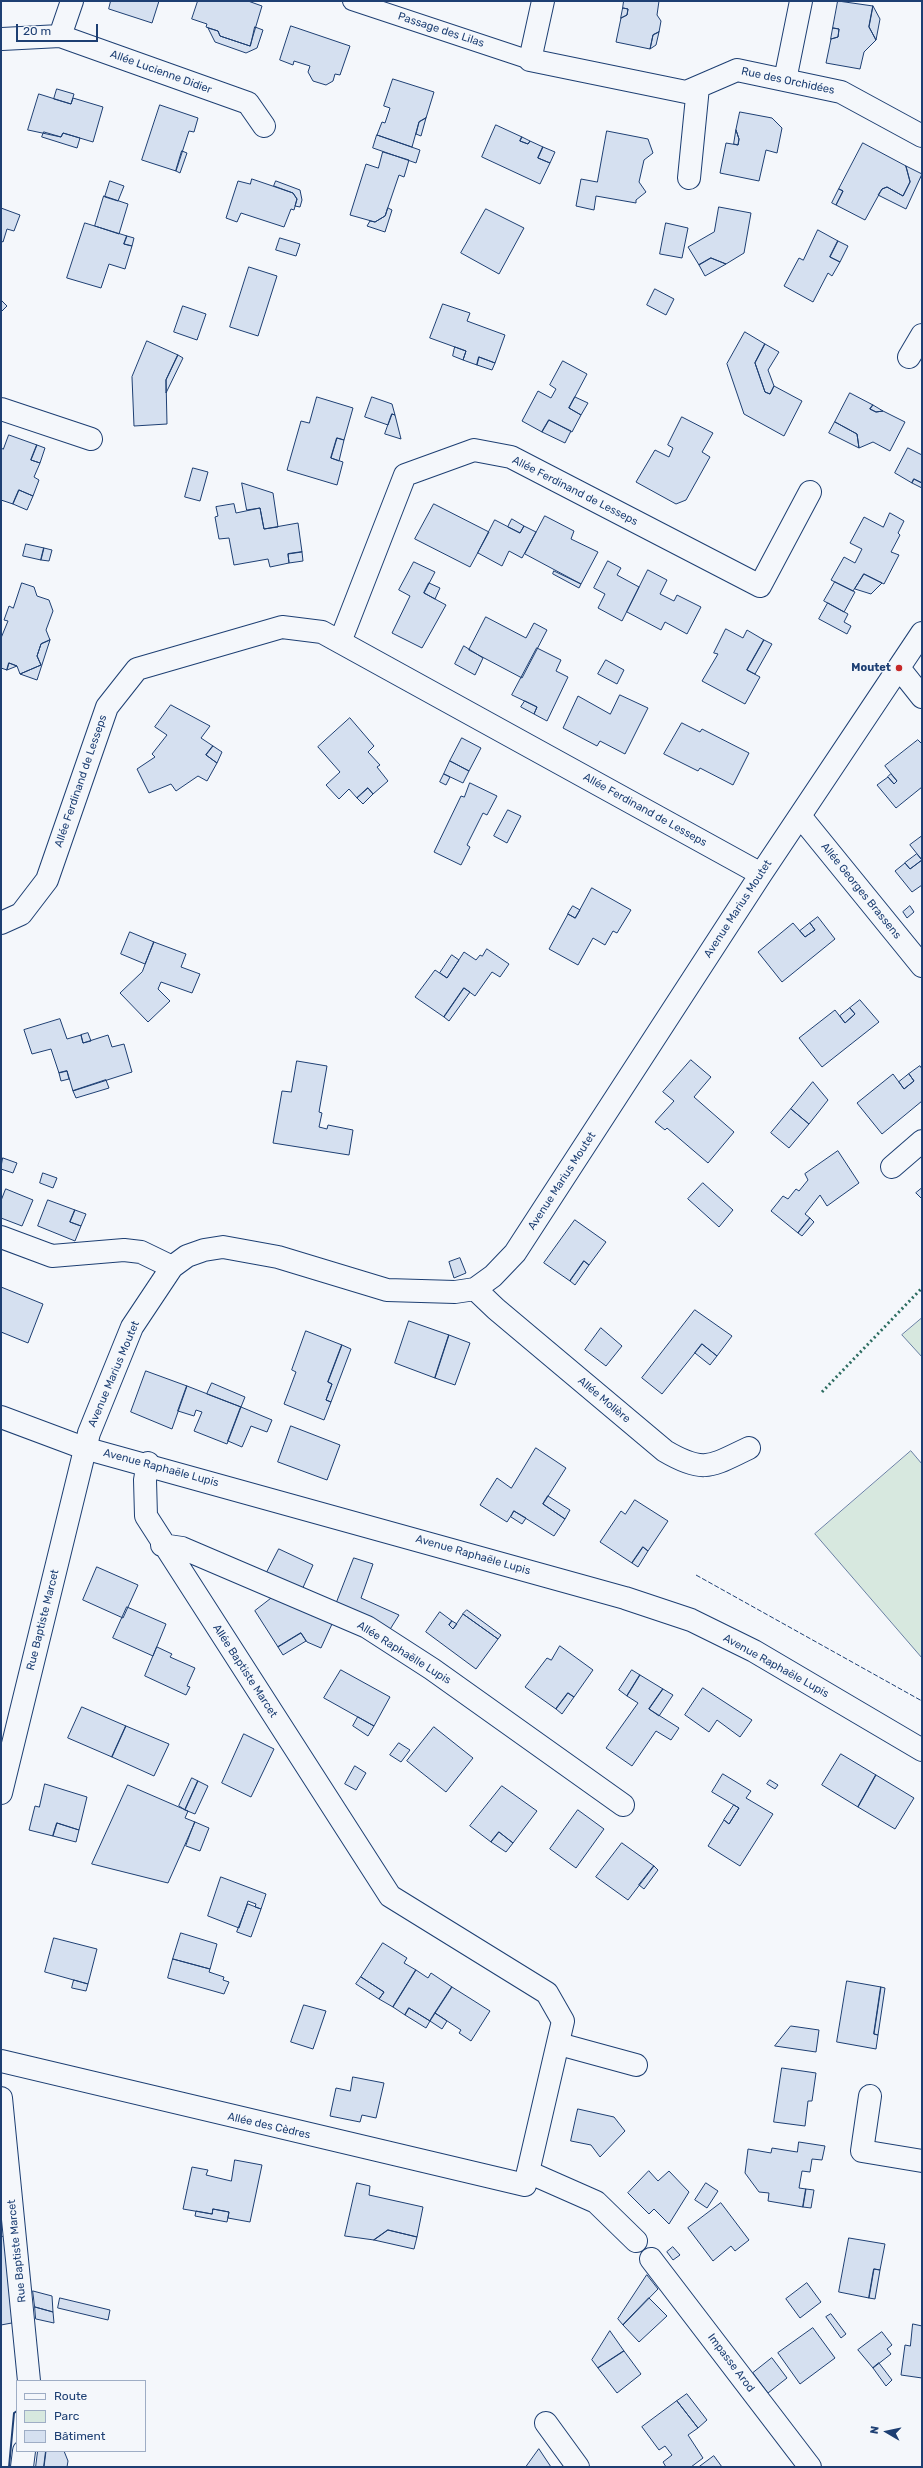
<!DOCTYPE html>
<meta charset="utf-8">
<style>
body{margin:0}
#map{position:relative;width:923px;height:2468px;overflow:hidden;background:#f4f7fb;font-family:Rubik,sans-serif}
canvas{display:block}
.frame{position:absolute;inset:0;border:2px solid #1d3f73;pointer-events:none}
.legend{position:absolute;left:16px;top:2380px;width:130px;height:72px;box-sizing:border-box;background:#f4f7fb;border:1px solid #9eadc5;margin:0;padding:5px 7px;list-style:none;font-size:12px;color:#1d3f73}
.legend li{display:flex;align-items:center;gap:8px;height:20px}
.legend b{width:20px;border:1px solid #9eadc5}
.north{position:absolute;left:867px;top:2412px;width:40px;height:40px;-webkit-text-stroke:3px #f4f7fb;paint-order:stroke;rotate:279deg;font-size:11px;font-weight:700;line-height:16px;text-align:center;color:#1d3f73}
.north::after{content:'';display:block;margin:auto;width:14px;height:18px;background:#1d3f73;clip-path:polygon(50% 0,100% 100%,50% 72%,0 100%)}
.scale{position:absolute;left:16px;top:24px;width:82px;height:18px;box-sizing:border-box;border:2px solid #1d3f73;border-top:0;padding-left:5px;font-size:12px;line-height:14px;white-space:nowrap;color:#1d3f73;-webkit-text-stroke:3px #f4f7fb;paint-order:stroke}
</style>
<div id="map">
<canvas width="923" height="2468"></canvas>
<div class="frame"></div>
<ul class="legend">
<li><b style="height:5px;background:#f4f7fb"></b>Route</li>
<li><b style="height:11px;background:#d7e8df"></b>Parc</li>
<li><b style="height:11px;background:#d5e0f0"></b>Bâtiment</li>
</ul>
<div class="north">N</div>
<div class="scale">20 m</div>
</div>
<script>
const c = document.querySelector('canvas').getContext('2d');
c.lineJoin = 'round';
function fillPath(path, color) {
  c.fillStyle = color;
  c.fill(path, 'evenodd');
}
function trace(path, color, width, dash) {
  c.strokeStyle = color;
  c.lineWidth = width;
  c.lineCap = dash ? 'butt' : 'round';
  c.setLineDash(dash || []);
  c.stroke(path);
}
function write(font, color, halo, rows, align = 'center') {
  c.font = font + ' Rubik,sans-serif';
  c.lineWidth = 3;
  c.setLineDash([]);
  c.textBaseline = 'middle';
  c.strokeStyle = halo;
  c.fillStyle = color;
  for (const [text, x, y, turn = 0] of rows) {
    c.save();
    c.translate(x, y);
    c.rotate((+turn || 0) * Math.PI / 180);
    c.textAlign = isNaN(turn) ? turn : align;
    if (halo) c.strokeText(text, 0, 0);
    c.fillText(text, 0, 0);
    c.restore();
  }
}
const green = new Path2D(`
 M922,1318V1357L902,1335Z
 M911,1451L922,1464V1658L815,1534Z`);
fillPath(green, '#d7e8df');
trace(green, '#687fa3', 1);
const building = new Path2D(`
 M111,1H159L152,23L109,9Z
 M198,1H248L262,6L250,46L220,36L218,31L206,27L207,24L192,19Z
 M624,1H664H659L657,15L661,21L659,32L653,35L650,49L616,42L621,18L627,15L628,9L623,8Z
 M838,1L873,6L869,27L876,40L864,52L860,69L826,63L831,39L838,37L839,29L833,28Z
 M873,6L880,19L876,40L869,27Z
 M623,8L628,9L627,15L621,18Z
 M291,26L350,46L340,75L335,74L333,81L326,85L313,81L308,72L310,66L294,61L293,65L280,60Z
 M255,27L263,30L257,48L246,53L215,42L208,28L218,31L220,36L250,46Z
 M833,28L839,29L838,37L831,39Z
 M659,32L656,45L650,49L653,35Z
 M393,79L434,92L426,118L419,122L412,147L377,135L382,122L385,123L390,108L384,106Z
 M57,89L74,94L71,104L54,99Z
 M39,94L71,104L73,98L103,107L93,142L63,133L61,137L28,130Z
 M160,105L198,118L194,132L189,131L176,171L142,160Z
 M740,112L772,118L782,128L777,153L766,150L759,181L720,173L726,143L738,145L739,139L736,130Z
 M426,118L421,136L416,134L419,122Z
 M496,125L522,137L520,141L528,144L530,141L543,147L538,158L550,163L540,184L482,157Z
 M736,130L739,139L738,145L734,144Z
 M607,131L648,139L653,153L644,160L639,182L646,192L636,200V203L596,196L594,210L576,206L581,179L597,182Z
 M44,132L61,137L63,133L80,138L77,148L42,137Z
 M377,135L420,150L416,163L373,148Z
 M522,137L530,141L528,144L520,141Z
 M863,143L906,166L910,182L903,196L887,187L882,189L865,220L836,205L843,191L839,189Z
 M543,147L555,152L550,163L538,158Z
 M182,151L187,153L180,173L176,171Z
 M383,152L409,160L404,177L399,175L385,216L375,222L350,215L366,164L378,168Z
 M906,166L922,174L906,209L878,195L882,189L887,187L903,196L910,182Z
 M252,179L293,193L297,199L294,210L291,209L284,227L241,213L237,222L226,218L238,181L250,184Z
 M110,181L124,186L118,201L105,197Z
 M276,181L300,190L302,200L300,207L295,206L297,199L293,193L274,186Z
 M839,189L843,191L836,205L832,203Z
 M104,196L128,204L119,234L95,226Z
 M719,207L751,213L744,253L726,264L711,258L699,265L688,247L714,232Z
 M1,208L20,215L14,231L7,229L3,242L1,241Z
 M388,208L392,210L385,232L367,226L370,221L375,222L385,216Z
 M486,209L524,228L499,274L461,253Z
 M85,223L127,236L124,244L132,246L125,269L109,264L101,288L67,278Z
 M666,223L688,228L682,258L660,254Z
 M818,230L838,241L830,257L840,262L832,276L828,273L813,302L784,286L799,258L803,260Z
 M127,236L134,238L132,246L124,244Z
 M280,238L300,244L296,256L276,250Z
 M838,241L848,246L840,262L830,257Z
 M711,258L726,264L705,276L699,265Z
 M249,267L277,276L258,336L230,327Z
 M655,289L674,299L666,315L647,305Z
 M2,301L7,306L1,312V303Z
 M443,304L470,313L467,321L505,335L495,363L479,357L477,365L463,360L466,351L430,338Z
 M183,306L206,314L197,340L174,332Z
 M745,332L765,344L755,363L765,392L770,394L774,386L802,401L784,436L744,414L727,364Z
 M147,341L178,355L166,380L167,424L134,426L132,377Z
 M765,344L779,352L768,370L774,386L770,394L765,392L755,363Z
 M455,347L466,351L463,360L453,356Z
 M178,355L183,358L166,393V380Z
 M479,357L495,363L492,370L477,365Z
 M563,361L587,374L569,408L581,415L572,432L549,420L542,432L522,421L538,391L551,398L556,389L550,385Z
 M850,393L873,405L870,409L876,412L883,411L905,422L890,451L873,442L859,448L857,434L835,422Z
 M317,397L353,408L344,440L337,438L331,458L343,462L337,485L287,470L301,421L309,423Z
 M372,397L392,404L395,415L392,414L388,425L365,417Z
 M575,397L588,403L581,415L569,408Z
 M873,405L883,411L876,412L870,409Z
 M392,414L395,415L401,439L385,434Z
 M682,417L713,433L702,452L710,457L686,500L676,504L636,482L655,450L669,457L673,448L668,445Z
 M549,420L571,431L565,443L542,432Z
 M835,422L857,434L859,448L829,433Z
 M9,435L37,445L31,460L40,463L34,477L39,480L33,496L19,490L13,504L1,500V448L3,449Z
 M337,438L344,440L339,461L331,458Z
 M37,445L45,448L40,463L31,460Z
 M908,448L922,455V483L914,479L912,483L895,473Z
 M193,468L208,472L200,501L185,497Z
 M914,479L922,483V488L912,483Z
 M242,483L273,493L278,527L264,529L260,508L247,510Z
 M19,490L33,496L27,510L13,504Z
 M234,504L236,513L260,508L264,529L298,523L302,552L288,554L289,563L270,567L268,559L234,565L229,538L219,539L215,517L218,516L216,507Z
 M434,504L489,532L470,567L415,539Z
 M890,513L904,521L898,533L900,535L891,552L899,555L884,584L864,574L853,591L831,580L844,557L855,563L862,549L850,543L864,517L883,527Z
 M545,516L574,531L571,539L598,552L581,584L525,554Z
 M512,519L524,526L520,533L508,527Z
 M495,520L520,533L524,526L536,532L522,558L509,551L502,566L478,553Z
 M26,544L44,548L41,560L23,556Z
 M44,548L52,550L49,561L41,560Z
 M302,552L303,561L289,563L288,554Z
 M608,561L621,568L617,575L639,587L622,621L598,608L605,594L594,588Z
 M414,562L435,572L424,593L446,605L422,648L392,633L410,596L399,590Z
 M648,570L667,580L660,594L674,601L677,595L701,607L687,634L665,622L661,630L627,612Z
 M554,571L581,584L579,588L553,574Z
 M864,574L882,583L871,594L855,589Z
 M835,582L855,592L844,612L824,601Z
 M22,583L34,587L37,596L49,600L53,611L46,630L50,640L41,644L37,656L41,665L20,674L17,666L9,663L7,670L1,668V638L8,621L4,620L9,606L13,608Z
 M429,583L440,588L435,599L424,593Z
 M828,603L848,614L844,622L851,626L847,634L819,619Z
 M486,617L526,638L534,623L547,630L522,678L469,650Z
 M726,629L743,638L747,630L764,640L747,670L760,677L745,704L702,681L718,654L714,653Z
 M50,640L37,680L20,674L41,665L37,656L41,644Z
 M764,640L772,644L755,674L747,670Z
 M464,646L483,658L475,675L455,664Z
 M537,648L561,660L556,671L568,677L547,721L534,714L537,707L512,695Z
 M606,660L624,670L617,684L598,674Z
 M9,663L17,666L7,670Z
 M620,695L648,708L625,754L600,741L597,746L563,728L578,696L610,714Z
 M525,701L537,707L534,714L521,707Z
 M171,705L210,726L201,738L213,746L206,755L217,763L207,781L198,776L176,791L171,784L149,793L137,769L155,757L152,754L167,735L155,727Z
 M350,718L374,746L368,752L380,765L377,767L388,781L373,794L368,788L357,798L349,789L339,799L326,785L340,772L318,747Z
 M682,723L700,732L702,729L749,753L733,785L700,768L698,771L664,754Z
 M462,738L481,748L469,771L450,761Z
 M918,740L922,744V787L896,808L877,785L888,777L894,784L897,781L885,766Z
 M213,746L222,752L217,763L206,755Z
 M450,761L469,771L463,783L444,774Z
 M444,774L450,777L446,785L440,782Z
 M891,774L897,781L894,784L888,777Z
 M470,783L497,796L487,815L483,813L467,845L470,847L461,865L434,852L461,796L464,797Z
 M368,788L373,794L363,804L357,798Z
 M508,810L521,816L507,843L494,836Z
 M922,836V885L912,892L895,871L905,863L910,869L922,860L910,845Z
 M917,854L922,860L910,869L905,863Z
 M592,888L631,910L617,933L613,931L605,945L593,938L578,965L549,949L568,914L575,918Z
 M573,906L580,910L575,918L568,914Z
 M910,906L914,912L907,918L903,912Z
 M818,917L835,939L782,982L758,952L793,923L805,937L815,930L810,923Z
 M810,923L815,930L805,937L800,931Z
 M130,932L154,942L145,964L121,954Z
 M154,942L186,954L181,967L200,974L192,993L161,982L158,989L170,1001L148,1022L120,993L142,972Z
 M487,949L509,964L500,977L492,972L475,996L464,988L444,1017L415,997L435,970L447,978L464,952L476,960L480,955L482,956Z
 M452,955L459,960L447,978L440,973Z
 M464,988L470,992L449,1021L444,1017Z
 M860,1000L879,1022L822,1067L799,1038L835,1010L845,1023L855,1014L850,1008Z
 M850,1008L855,1014L845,1023L840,1016Z
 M60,1019L67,1039L81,1035L83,1043L108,1035L112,1047L124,1044L132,1072L73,1091L67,1071L59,1073L51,1049L32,1054L24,1030Z
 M88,1033L91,1041L83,1043L81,1035Z
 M691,1060L711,1077L694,1097L734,1132L708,1163L667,1128L665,1130L655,1122L674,1101L663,1092Z
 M297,1061L327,1066L319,1112L322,1113L319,1127L327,1129L328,1125L353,1130L349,1155L273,1143L282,1091L291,1092Z
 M920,1066L922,1069V1101L882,1134L857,1103L893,1074L904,1089L914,1081L909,1074Z
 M67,1071L69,1079L61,1081L59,1073Z
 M909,1074L914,1081L904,1089L899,1082Z
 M106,1080L109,1088L76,1098L73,1091Z
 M813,1082L828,1100L809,1124L791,1109Z
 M791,1109L809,1124L789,1148L771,1133Z
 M838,1151L859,1183L827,1206L820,1195L805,1214L810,1218L798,1233L771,1211L783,1196L788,1199L796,1189L799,1191L808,1180L805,1174Z
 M3,1158L17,1163L13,1173L1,1169Z
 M43,1173L57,1178L53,1188L40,1183Z
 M703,1183L733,1210L719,1227L688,1199Z
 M922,1188V1199L916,1193Z
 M6,1189L33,1200L22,1226L1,1218V1201Z
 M48,1200L75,1210L70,1222L81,1226L75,1241L38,1226Z
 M75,1210L86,1214L81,1226L70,1222Z
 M810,1218L814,1222L802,1236L798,1233Z
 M575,1220L606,1242L589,1265L584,1261L570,1281L544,1263Z
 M460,1258L466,1273L454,1278L449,1262Z
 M584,1261L589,1265L575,1285L570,1281Z
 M1,1287L43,1304L28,1343L1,1332Z
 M695,1310L732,1336L717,1356L702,1344L662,1394L642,1378Z
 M409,1321L449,1335L435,1378L395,1363Z
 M601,1328L622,1346L606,1366L585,1350Z
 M306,1331L342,1345L328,1382L332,1384L326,1400L331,1402L324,1420L284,1404L296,1372L292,1370Z
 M449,1335L470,1343L455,1385L435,1378Z
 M702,1344L717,1356L710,1365L695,1353Z
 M342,1345L351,1349L331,1402L326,1400L332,1384L328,1382Z
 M146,1371L187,1386L172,1429L131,1412Z
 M212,1383L245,1397L241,1407L207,1394Z
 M187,1386L241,1407L227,1444L194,1431L202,1412L196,1410L194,1416L178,1411Z
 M241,1407L272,1420L267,1432L251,1426L242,1447L228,1441Z
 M291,1426L340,1445L327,1480L278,1462Z
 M536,1448L566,1468L543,1504L565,1519L554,1536L514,1511L507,1522L480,1505L497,1478L511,1488Z
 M548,1496L570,1510L565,1519L543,1504Z
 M635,1500L668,1521L648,1551L643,1547L632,1563L600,1542L621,1511L625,1514Z
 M514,1511L526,1518L522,1524L511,1517Z
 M643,1547L648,1551L638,1567L632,1563Z
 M279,1549L313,1565L301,1592L265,1576Z
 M354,1558L373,1564L361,1598L399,1615L389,1631L335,1607Z
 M97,1567L138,1585L123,1618L83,1600Z
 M273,1597L332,1624L321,1648L307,1642L301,1633L278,1647L255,1611Z
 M127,1607L166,1624L153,1656L113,1638Z
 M467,1610L501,1635L498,1639L463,1614Z
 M440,1612L452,1621L449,1625L453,1629L463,1614L498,1639L476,1669L426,1632Z
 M452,1621L457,1624L453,1629L449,1625Z
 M301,1633L306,1641L283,1655L278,1647Z
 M560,1646L593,1670L574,1697L568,1693L556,1709L525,1687L547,1658L551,1660Z
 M157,1647L172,1654L170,1657L195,1668L187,1686L190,1687L186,1695L145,1676Z
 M341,1670L390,1697L374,1726L324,1698Z
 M632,1670L640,1675L627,1696L619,1690Z
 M640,1675L663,1689L649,1709L679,1728L671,1740L656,1731L632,1766L606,1748L638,1703L627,1696Z
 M703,1688L752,1720L740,1737L717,1720L709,1732L685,1715Z
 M663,1689L673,1695L659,1716L649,1709Z
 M568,1693L574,1697L562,1714L556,1709Z
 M82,1707L126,1726L112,1757L68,1738Z
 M358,1717L374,1726L368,1736L353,1726Z
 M126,1726L169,1744L154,1776L112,1757Z
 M434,1727L473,1758L446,1792L407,1761Z
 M244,1734L274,1749L251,1797L222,1783Z
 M399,1743L410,1750L401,1762L390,1755Z
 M841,1754L876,1775L858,1807L822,1785Z
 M355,1766L366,1773L356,1790L345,1784Z
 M723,1774L751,1791L746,1798L773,1814L740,1866L708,1846L724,1820L729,1824L739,1808L712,1792Z
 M876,1775L914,1798L895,1829L858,1807Z
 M192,1778L198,1781L185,1810L179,1806Z
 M770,1780L778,1785L775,1789L767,1784Z
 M198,1781L208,1786L195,1814L185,1810Z
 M45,1784L87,1797L79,1830L57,1823L53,1836L29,1830L35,1806L39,1807Z
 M128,1785L188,1811L185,1818L195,1822L168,1883L92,1864Z
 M502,1786L537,1811L513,1843L499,1832L491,1842L470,1826Z
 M734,1805L739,1808L729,1824L724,1820Z
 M578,1810L604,1829L576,1868L550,1849Z
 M195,1822L209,1828L200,1851L186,1846Z
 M57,1823L79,1830L76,1842L53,1836Z
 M499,1832L513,1843L506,1852L491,1842Z
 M622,1843L654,1866L628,1900L596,1877Z
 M654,1866L658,1870L644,1889L639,1885Z
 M221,1877L266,1894L261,1909L255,1907L256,1904L248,1901L239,1928L208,1916Z
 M248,1904L261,1909L251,1937L237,1932Z
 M181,1933L217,1944L210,1969L173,1959Z
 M54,1938L97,1949L88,1984L45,1972Z
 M383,1943L407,1958L404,1963L416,1970L393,2007L379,1999L384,1992L361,1977Z
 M173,1959L210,1969L209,1972L224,1977L223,1980L229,1982L224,1994L168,1978Z
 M416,1970L428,1978L431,1973L452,1987L430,2021L409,2008L405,2015L393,2007Z
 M361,1977L384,1992L379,1999L356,1984Z
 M74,1980L88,1984L86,1991L72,1988Z
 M847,1981L881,1987L874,2034L878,2035L876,2049L837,2042Z
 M452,1987L490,2011L471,2041L459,2033L461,2030L435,2013Z
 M881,1987L885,1988L878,2035L874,2034Z
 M304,2005L326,2011L313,2049L291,2042Z
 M409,2008L430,2021L426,2028L405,2015Z
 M435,2013L447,2021L442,2029L430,2021Z
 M791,2026L819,2030L816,2052L775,2046Z
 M782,2068L816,2073L812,2101H808L805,2126L774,2122Z
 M353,2077L384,2083L376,2118L362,2115L360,2122L330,2116L336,2088L350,2091Z
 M578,2109L614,2117L625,2131L600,2157L591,2145L571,2141Z
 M799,2142L825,2146L822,2160L812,2159L810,2172L802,2171L799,2188L806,2189L803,2207L768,2201L769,2193L759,2192L745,2173L748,2149L771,2153L772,2148L797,2152Z
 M235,2160L262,2165L250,2222L228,2218L229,2212L213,2209L212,2214L183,2209L192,2167L208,2170L206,2175L231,2181Z
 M649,2171L658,2181L669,2171L689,2192L669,2224L654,2209L649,2214L628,2193Z
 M357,2183L370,2186L369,2195L423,2207L417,2237L388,2230L374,2240L345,2236Z
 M706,2183L718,2191L707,2208L695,2200Z
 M806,2189L814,2190L811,2208L803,2207Z
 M721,2203L749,2240L735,2251L731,2246L713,2261L688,2228Z
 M213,2209L229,2212L227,2222L195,2216L196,2211L212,2214Z
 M388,2230L417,2237L414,2249L374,2240Z
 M7,2236L17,2322L1,2325V2237Z
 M849,2238L885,2244L880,2270L874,2269L869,2298L839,2292Z
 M673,2247L680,2255L673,2260L667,2252Z
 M874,2269L880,2270L875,2299L869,2298Z
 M647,2275L658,2289L623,2325L618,2319Z
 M807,2283L821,2302L800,2318L786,2299Z
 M33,2291L52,2296L53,2312L35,2307Z
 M60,2298L110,2310L108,2320L58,2308Z
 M649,2298L667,2316L639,2342L623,2325Z
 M35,2307L53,2312L54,2323L36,2319Z
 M831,2314L846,2334L841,2338L826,2317Z
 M913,2324L922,2326V2378L901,2375L905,2345L910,2346Z
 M813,2328L835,2358L800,2384L778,2353Z
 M610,2331L624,2351L598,2368L592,2360Z
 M882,2332L892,2345L887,2349L891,2354L873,2368L858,2350Z
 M624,2351L641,2374L617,2393L598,2368Z
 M772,2358L787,2378L768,2393L753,2373Z
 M879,2363L892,2380L886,2386L873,2368Z
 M687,2394L707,2420L698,2428L677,2401Z
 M677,2401L698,2428L688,2435L703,2458L691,2467H666L663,2462L672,2455L665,2446L659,2450L642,2427Z
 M539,2449L551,2467H526Z
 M38,2451H46L44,2467H36Z
 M46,2451H64L68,2461L67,2467H44Z
 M714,2456L722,2467H699Z`);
fillPath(building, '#d5e0f0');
trace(building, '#1d3f73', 1);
const pedestrian = new Path2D(`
 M352,1L530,60`);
const minor = new Path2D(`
 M543,1L530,60L686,92L737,70L841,92L922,136
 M60,36L72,1
 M2,39L60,36L248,103L264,126
 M785,80L801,1
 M689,178L698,87
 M909,357L922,335
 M1,409L91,439
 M340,642L405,475L474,450L511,457L760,586L810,492
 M899,668L922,697
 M800,816L922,966
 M1,923L21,914L47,880L107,707L137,669L282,627L322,632L761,874
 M892,1167L922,1141
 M1,1237L52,1256L124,1250L141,1252L172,1267
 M475,1289L496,1309L665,1451C704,1474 711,1466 749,1448
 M162,1545L182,1548L367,1627L432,1669L623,1805
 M1,1793L89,1433L132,1327L172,1267L187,1256L204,1250L223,1247L278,1257L387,1290L455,1292L475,1289L493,1276L515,1253L761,874L922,633
 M559,2044L636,2065
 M1,2061L525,2185L563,2021L547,1993L390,1896L146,1516L145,1480L148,1463
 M870,2096L862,2151L922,2161
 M1,2098L29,2381
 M528,2172L596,2202L636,2241
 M651,2259L810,2467
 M546,2423L578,2467
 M22,2467L24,2451`);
const tertiary = new Path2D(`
 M1,1417L84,1448L625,1598L691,1620L754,1651L922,1750`);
trace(pedestrian, '#1d3f73', 20);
trace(minor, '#1d3f73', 24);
trace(tertiary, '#1d3f73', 24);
trace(pedestrian, '#f4f7fb', 18);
trace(minor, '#f4f7fb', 22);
trace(tertiary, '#f4f7fb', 22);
trace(new Path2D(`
 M822,1392L922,1288`), '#2c6c60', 3, [2, 3]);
trace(new Path2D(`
 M696,1575L922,1701`), '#1d3f73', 1, [5, 2]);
trace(new Path2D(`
 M9,2467L14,2413L17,2411`), '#1d3f73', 2);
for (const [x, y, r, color] of [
 [899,668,4,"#c62828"]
]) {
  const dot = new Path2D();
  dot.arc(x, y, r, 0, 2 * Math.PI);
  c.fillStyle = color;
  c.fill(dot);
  trace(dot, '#f4f7fb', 1.5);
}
write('11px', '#1d3f73', '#f4f7fb', [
 ["Passage des Lilas",441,30,18],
 ["Allée Lucienne Didier",161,72,20],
 ["Rue des Orchidées",788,81,12],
 ["Allée Ferdinand de Lesseps",575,491,27],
 ["Allée Ferdinand de Lesseps",81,781,-71],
 ["Allée Ferdinand de Lesseps",645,810,29],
 ["Allée Georges Brassens",861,891,51],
 ["Avenue Marius Moutet",738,909,-57],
 ["Avenue Marius Moutet",562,1181,-57],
 ["Avenue Marius Moutet",114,1374,-67],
 ["Allée Molière",604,1400,40],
 ["Avenue Raphaële Lupis",161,1468,15],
 ["Avenue Raphaële Lupis",473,1555,16],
 ["Rue Baptiste Marcet",43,1620,-76],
 ["Allée Raphaëlle Lupis",404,1653,32],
 ["Avenue Raphaële Lupis",776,1666,29],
 ["Allée Baptiste Marcet",245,1671,57],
 ["Allée des Cèdres",269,2126,13],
 ["Rue Baptiste Marcet",17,2251,-96],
 ["Impasse Arod",731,2363,53]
]);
write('bold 11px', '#1d3f73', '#f4f7fb', [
 ["Moutet",891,668]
], 'right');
</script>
